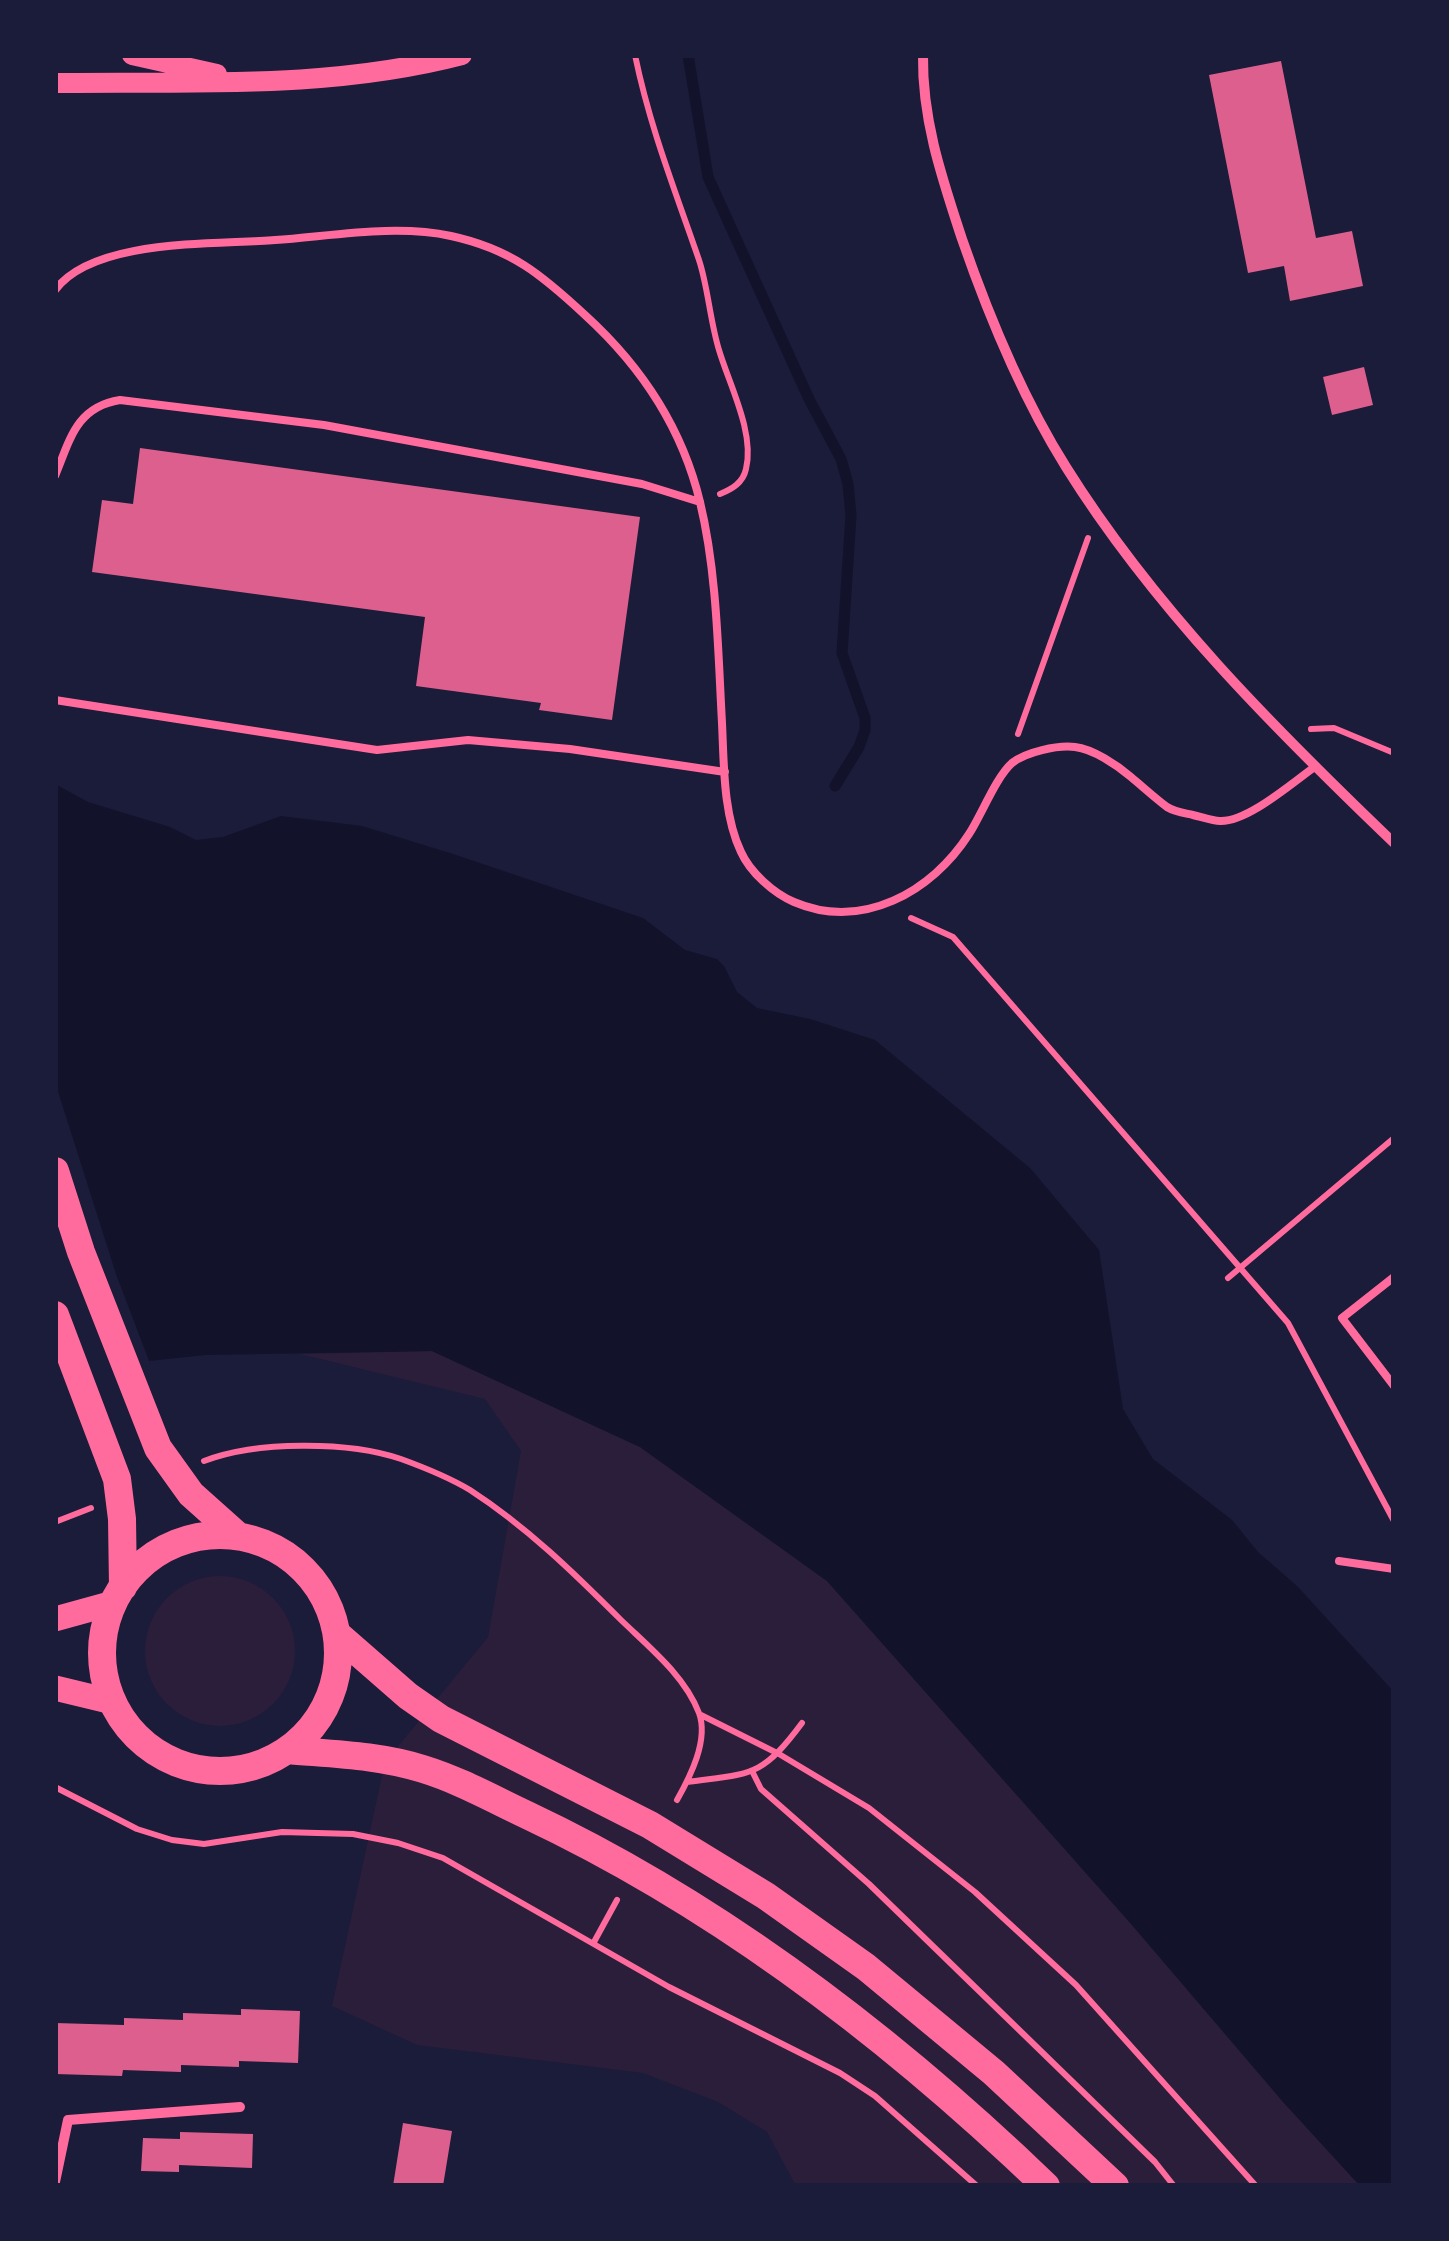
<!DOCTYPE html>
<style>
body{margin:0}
#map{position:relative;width:1449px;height:2241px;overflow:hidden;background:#1b1b3a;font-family:"Source Serif 4",serif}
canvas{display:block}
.frame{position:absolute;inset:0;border:58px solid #1b1b3a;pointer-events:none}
</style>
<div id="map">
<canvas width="1449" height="2241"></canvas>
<div class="frame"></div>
</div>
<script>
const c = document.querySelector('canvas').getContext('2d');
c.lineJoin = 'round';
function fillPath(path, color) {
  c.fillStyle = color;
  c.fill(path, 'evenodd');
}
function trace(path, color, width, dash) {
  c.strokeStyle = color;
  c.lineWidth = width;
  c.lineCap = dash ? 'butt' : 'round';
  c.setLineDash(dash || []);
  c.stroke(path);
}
fillPath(new Path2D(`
 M432,1351L640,1447L827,1581L1132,1925L1284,2103L1361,2186H796L767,2132L718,2102L643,2073L417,2045L332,2006L385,1762L488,1637L521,1451L485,1399L300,1354Z
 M145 1651a75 75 0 1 1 150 0a75 75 0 1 1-150 0Z`), '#2a1e3b');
fillPath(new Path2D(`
 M55,784L88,802L170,827L196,840L223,837L281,816L362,826L453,854L643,918L685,950L717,959L724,966L737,992L757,1008L810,1019L875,1040L1030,1168L1099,1250L1123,1409L1153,1459L1232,1520L1258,1552L1297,1586L1394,1692V2186H1360L1284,2103L1132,1925L827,1581L640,1447L432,1351L205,1355L55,1371Z`), '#12122b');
fillPath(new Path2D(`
 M55,1082L116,1274L151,1366L55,1376Z`), '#1b1b3a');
trace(new Path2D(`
 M688,55L708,177L809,399L841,459L848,484L851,515L842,653L865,718V730L859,747L835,786`), '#12122b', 11);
fillPath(new Path2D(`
 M1281,61L1316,238L1352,231L1363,286L1290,301L1284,266L1248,273L1209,75Z
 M1364,367L1373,405L1332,415L1323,377Z
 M140,448L640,517L612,720L539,710L541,703L416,686L425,617L92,572L102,500L133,504Z
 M241,2009L300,2011L298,2063L239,2061V2067L181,2065V2072L123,2070L122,2076L55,2074V2023L124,2025V2018L183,2020V2013L241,2015Z
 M403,2123L452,2131L443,2186H393Z
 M180,2132L253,2134L252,2168L179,2165V2172L141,2171L143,2138L180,2139Z`), '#dd5f8e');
trace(new Path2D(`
 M635,55C650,128 675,190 699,260C708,287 710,321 719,350C729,384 755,433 746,469C743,483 732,489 720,494
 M1311,729L1334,728L1394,753
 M1018,734L1088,538
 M911,918L953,937L1288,1323L1394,1521
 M1228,1278L1394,1138
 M204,1461C256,1441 348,1441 401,1459C423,1467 450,1478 470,1490C527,1527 574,1573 621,1620C649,1647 685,1676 699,1713C709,1740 690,1777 677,1800
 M55,1522L91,1508
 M701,1715L779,1754L869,1808L975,1892L1076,1985L1256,2186
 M753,1773L761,1789L869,1884L1155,2162L1174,2186
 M687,1782C752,1773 761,1778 802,1723
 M55,1787L137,1829L172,1840L204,1844L282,1832L353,1834L398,1843L443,1858L669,1987L840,2073L875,2096L977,2186
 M594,1942L617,1900`), '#ff6b9d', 6);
trace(new Path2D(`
 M55,290C94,238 214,245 275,240C332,236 395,224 451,236C511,249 542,275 585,315C641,366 682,427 700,502C717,572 718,651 722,723C724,764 723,814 741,852C750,872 773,893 794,902C862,931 932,892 969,834C981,816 996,777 1012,763C1026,752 1057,745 1075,747C1093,749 1117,765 1131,777C1143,787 1155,798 1167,807C1175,812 1184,813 1193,815C1202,817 1212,821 1220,821C1248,822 1293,782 1316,766
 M55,476C70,440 76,407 120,400L324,425L642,484L700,502
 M55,700L377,750L468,740L570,749L725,772
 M1394,1277L1342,1318L1394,1386
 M1339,1561L1394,1569`), '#ff6b9d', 8);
trace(new Path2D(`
 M923,55C922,120 942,178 962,239C989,317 1022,397 1066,467C1154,608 1274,728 1394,843
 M55,2182L68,2120L240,2107`), '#ff6b9d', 10);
trace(new Path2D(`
 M132,55L217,74
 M55,83C192,81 328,90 462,55`), '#ff6b9d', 20);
trace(new Path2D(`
 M55,1619L113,1603
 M55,1688L113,1702`), '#ff6b9d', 25);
trace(new Path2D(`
 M55,1171L81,1252L158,1448L191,1494L238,1536
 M55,1315L117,1479L122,1519L123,1587
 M102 1653a118 118 0 1 1 236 0a118 118 0 1 1-236 0Z
 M337,1634L408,1696L441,1719L650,1825L766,1896L866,1967L994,2073L1115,2186
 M287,1750C332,1754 379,1755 423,1769C459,1780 493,1799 527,1815C720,1906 893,2039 1046,2186`), '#ff6b9d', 28);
</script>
